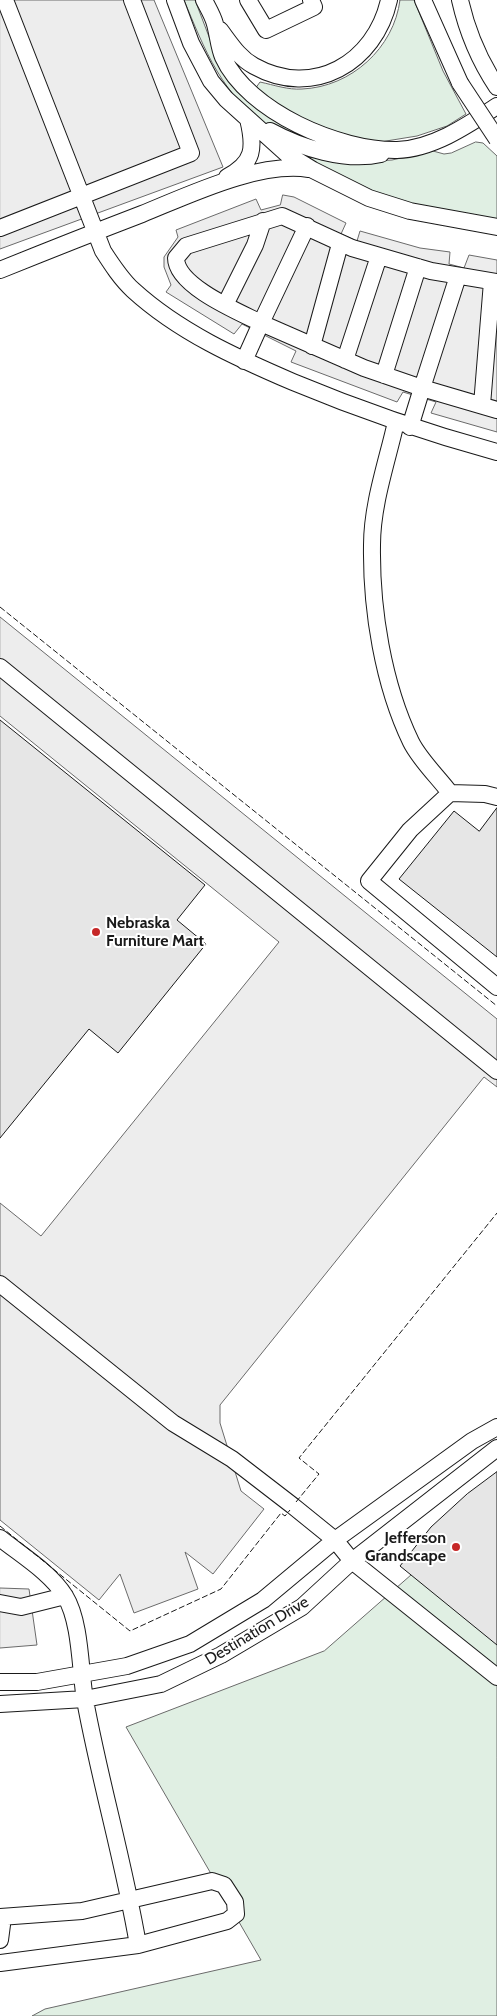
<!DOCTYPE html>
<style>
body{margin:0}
canvas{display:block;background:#fff}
</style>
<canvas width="497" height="2016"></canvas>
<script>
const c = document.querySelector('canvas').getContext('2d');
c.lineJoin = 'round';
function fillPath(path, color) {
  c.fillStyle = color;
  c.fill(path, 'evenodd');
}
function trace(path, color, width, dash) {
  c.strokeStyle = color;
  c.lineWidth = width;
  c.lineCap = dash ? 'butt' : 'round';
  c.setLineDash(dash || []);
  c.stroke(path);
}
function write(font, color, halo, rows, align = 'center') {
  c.font = font + ' Cabin,sans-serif';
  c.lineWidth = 4;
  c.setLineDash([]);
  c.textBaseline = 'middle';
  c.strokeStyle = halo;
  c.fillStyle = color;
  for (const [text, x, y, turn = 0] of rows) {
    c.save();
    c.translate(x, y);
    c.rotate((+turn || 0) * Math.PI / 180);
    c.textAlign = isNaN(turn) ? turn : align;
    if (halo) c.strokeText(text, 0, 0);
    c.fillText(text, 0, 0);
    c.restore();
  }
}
const green = new Path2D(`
 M184,0H195L211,42L232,79L333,149C313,142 289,137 271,127C223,99 204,48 184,0Z
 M400,0H414L443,71L466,114L447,126L417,136L380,142L357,140L293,117L255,89L260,82C274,85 288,90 302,89C351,87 394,48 400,0Z
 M476,142L483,143L497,156V222L391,200L306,158L309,154L375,161L392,160L433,151L444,154L451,153Z
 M497,1500V2016H32L45,2009L261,1960L126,1727L324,1651Z`);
fillPath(green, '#e0efe3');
trace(green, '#6a6a6a', 1);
const parking = new Path2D(`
 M0,0H154L223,167L0,249Z
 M283,195L294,197L346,223L341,234L357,241L360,231L420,248L450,252L449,264L464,268L469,255L497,260V432L431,413L436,402L403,392L397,402L291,362L296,351L242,324L234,334L166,292L171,285L164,267V257L178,237L176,230L256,199L261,210L280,205Z
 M0,617L497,1019V1087L484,1077L220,1405V1423L241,1491L264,1509L213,1574L185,1552L198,1589L134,1613L120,1574L99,1600L0,1520V1203L41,1236L279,942L0,716Z
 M0,1588L29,1589L37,1645L0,1648Z`);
fillPath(parking, '#ededed');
trace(parking, '#6a6a6a', 1);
const building = new Path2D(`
 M0,720L205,885L177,920L206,944L118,1053L89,1029L0,1138Z
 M497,808V957L399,879L454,811L479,831Z
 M497,1472V1645L400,1566L431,1527L467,1494Z`);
fillPath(building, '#e6e6e6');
trace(building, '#1a1a1a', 1);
const minor = new Path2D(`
 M5,0L103,251C112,265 121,279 133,290C179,332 237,358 293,382C360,410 427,433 497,452
 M175,0L191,43L211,81L226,99L287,154L313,170L369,198L410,211L497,227
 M204,0C208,8 213,16 215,24C218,35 219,48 223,57C248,112 340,151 397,150C433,149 468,125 497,106
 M248,0L266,30L314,7L311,0
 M423,0L460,83
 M460,0C467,31 479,60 497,87
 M220,30C230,43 239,58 254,66C313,99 375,63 389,0
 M270,131C301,148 346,162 381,154
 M227,177C254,163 255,148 248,119
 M307,226L261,323L364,368L422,388L410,427
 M0,228L191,153L132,0
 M0,270C47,251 95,232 142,214C189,195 259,161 309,169
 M458,276L422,388L497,410
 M225,305L255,245L263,221
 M312,346L340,244
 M345,360L379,256
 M244,361L261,323C239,312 176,286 176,258L186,246L282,216L352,248L431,271L497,282
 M384,375L418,267
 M482,405L492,282
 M396,422C387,462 372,504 372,545C371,609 383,684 411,742C420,760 438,777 450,793
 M0,667L497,1071
 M497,797L485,794L450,793L410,830L369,881L497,987
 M0,1284L173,1423L232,1459L293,1506L335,1540L352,1561L497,1677
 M0,1538C21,1555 50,1572 65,1596C81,1622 80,1670 85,1700C100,1782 124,1862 138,1945L227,1921L236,1914L235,1902L224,1885L212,1881L82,1911L0,1917
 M0,1603L21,1607L65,1596
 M0,1682H37L127,1666L190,1644L263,1600L335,1540L472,1441L497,1427
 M0,1704L85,1699L161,1684L221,1655L302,1607L352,1561L497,1448
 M0,1940L3,1917
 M0,1963L138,1945`);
trace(minor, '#1a1a1a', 18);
trace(minor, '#fff', 16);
const minorBridge = new Path2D(`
 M460,83L497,139`);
trace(minorBridge, '#1a1a1a', 18, []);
trace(minorBridge, '#fff', 16);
trace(new Path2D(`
 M0,607L497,1006
 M296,1502L319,1474L299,1458L497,1213
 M0,1526L130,1631L221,1589L281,1513L285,1516L290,1510`), '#1a1a1a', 1, [6, 2.5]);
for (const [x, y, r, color] of [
 [96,932,5,"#c62828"],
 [456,1547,5,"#c62828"]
]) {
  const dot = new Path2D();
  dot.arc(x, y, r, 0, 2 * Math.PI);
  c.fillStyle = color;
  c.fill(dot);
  trace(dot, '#fff', 2);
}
write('bold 16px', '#1a1a1a', '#fff', [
 ["Nebraska",106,923],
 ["Furniture Mart",106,941],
 ["Jefferson",446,1538,"right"],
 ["Grandscape",446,1556,"right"]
], 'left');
write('16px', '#1a1a1a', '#fff', [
 ["Destination Drive",257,1631,-31]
]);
</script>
